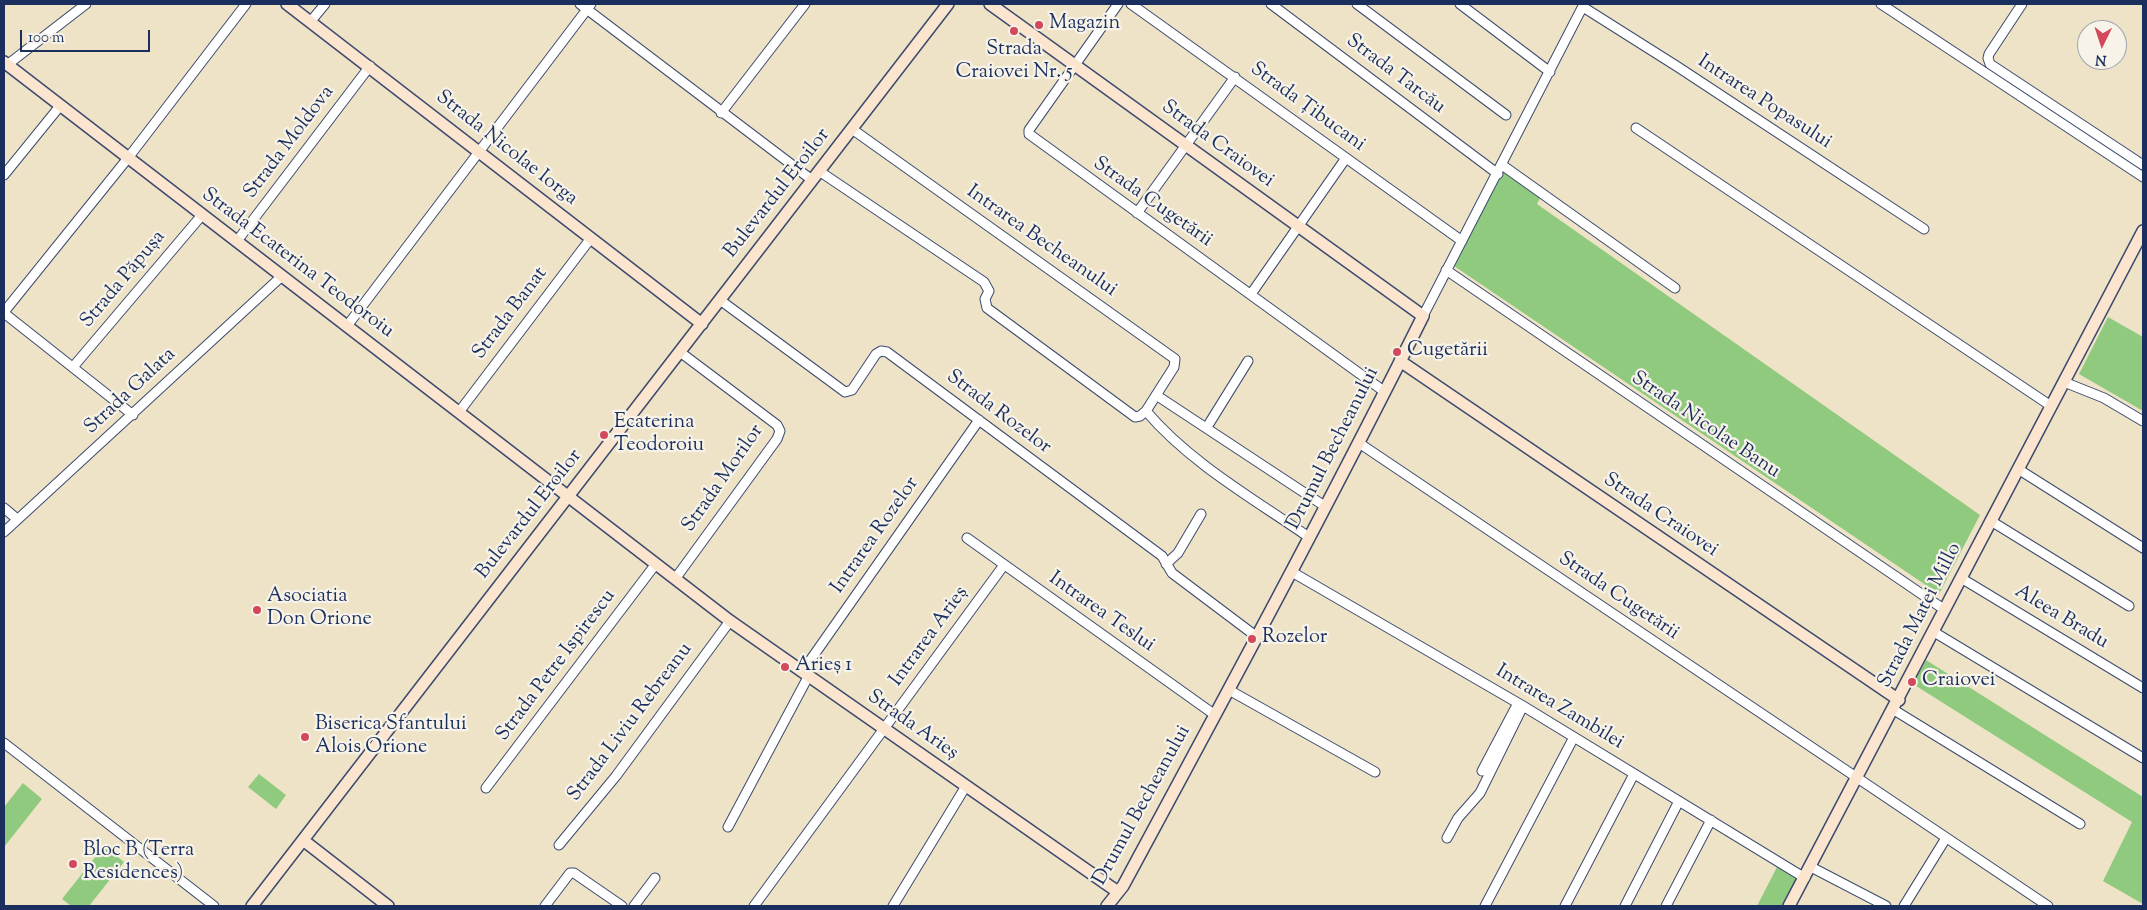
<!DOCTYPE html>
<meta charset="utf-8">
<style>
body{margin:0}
#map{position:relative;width:2147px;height:910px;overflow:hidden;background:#eee3c6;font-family:"Sorts Mill Goudy",serif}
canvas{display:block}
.frame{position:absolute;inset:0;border:5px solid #1b2f5e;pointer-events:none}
.north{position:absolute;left:2077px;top:20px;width:50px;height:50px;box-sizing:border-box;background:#f7f3e8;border:1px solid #9fa5b1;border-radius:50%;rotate:184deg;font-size:14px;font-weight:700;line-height:20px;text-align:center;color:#1b2f5e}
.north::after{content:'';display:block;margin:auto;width:18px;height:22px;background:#d1495b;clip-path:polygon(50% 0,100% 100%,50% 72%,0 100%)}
.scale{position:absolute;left:20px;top:30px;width:130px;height:22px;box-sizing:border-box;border:2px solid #1b2f5e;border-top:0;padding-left:6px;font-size:15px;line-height:18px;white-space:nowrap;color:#1b2f5e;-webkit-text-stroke:4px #f7f3e8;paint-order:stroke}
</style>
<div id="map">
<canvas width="2147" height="910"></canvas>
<div class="frame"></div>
<div class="north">N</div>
<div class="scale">100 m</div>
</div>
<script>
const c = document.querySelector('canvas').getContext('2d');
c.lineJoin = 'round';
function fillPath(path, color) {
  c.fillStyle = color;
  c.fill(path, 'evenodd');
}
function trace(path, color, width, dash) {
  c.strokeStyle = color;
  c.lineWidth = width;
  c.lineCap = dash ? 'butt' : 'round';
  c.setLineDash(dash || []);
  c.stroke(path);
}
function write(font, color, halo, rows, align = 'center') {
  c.font = font + ' "Sorts Mill Goudy",serif';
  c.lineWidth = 4.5;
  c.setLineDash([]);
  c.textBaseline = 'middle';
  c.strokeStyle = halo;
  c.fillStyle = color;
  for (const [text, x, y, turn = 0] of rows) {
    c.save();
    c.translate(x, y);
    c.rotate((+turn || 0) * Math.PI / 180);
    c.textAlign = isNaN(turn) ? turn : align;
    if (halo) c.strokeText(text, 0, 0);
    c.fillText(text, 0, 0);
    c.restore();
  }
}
fillPath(new Path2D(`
 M1503,166L1542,194L1537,204L1980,515L1939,594L1454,266Z
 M2108,317L2143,337V411L2079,374Z
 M1926,660L2143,797V904L2103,881L2132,822L1913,684Z
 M259,774L286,795L276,809L248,787Z
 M23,783L42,799L4,847V807Z
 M104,846L124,862L89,906H71L62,899Z
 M1777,867L1799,881L1785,906H1757Z`), '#8fca7f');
const street = new Path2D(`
 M580,4L812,180
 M1118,4L1029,130V134L1385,392
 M1131,4L1462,241
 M1271,4L1498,174
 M1357,4L1506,115
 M1460,4L1550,72
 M1881,4L2143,177
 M2022,4L1989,54L1988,58L1990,64L2143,165
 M1583,7L1678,67L1924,229
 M311,21L325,4
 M7,65L86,4
 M721,113L805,4
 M1636,128L2051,406
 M1502,165L1675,288
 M819,171L984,282L989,291L985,299L987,308L1135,417L1140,416L1146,411L1174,367L1175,359L852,129
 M4,175L60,106
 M1137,213L1235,77
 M237,241L370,66
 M1446,270L1945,610
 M1251,294L1346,158
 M720,300L845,392L852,390L876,354L881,351L887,352L1162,556L1172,573L1257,637
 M4,312L128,158L246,4
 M4,313L133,415
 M1423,316L1584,4
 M347,326L591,4
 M73,367L202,215
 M2064,382L2104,398L2143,421
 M1156,395L1326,507
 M1146,411C1190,463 1254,499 1310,538
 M459,412L591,238
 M1207,427L1248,361
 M1359,443L2048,906
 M2018,469L2143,548
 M4,508L17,519
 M1991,521L2129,606
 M4,532L282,276
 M967,538L1215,715
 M1166,564L1178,553L1201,514
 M1292,572L1523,706L1805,878
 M1961,578L2143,688
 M675,579L777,439L780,431L777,425L680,352
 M1934,632L2143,758
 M802,672L979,420
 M1229,690L1375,772
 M1894,710L2080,824
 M4,743L214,906
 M1482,771L1518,703
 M486,788L655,565
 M728,827L808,677
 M1447,838L1458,818L1480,793L1523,706
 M559,845L616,776L730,621
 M1811,867L1886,906
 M545,906L570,873H574L622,906
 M634,906L655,878
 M754,906L1004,565
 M893,906L966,786
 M1485,906L1574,737
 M1565,906L1634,774
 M1625,906L1679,801
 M1666,906L1711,820
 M1904,906L1946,838`);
const secondary = new Path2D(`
 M287,4L702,324
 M990,4L1423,316C1327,508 1225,697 1123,886L1107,906
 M4,62L730,621L1118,892
 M1400,361L1899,700
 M303,840L388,906
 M252,906L948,4
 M1789,906L2143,231`);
trace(street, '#3b4a6e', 11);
trace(secondary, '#3b4a6e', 14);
trace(street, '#fff', 9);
trace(secondary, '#fbe5cf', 11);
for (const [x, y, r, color] of [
 [1039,25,5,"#d1495b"],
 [1014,31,5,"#d1495b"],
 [1397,352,5,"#d1495b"],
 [604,435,5,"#d1495b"],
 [257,610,5,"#d1495b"],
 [1252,639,5,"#d1495b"],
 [785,667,5,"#d1495b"],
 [1912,682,5,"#d1495b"],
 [305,737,5,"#d1495b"],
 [73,864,5,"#d1495b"]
]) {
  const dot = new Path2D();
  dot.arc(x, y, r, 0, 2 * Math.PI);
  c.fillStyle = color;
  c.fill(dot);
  trace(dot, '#f7f3e8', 2);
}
write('20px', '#1b2f5e', '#f7f3e8', [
 ["Magazin",1049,25],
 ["Strada",1014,51,"center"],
 ["Craiovei Nr. 5",1014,74,"center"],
 ["Cugetării",1407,352],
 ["Ecaterina",614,424],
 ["Teodoroiu",614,447],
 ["Asociatia",267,598],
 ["Don Orione",267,621],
 ["Rozelor",1262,639],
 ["Arieș 1",795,667],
 ["Craiovei",1922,682],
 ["Biserica Sfantului",315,726],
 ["Alois Orione",315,749],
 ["Bloc B (Terra",83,852],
 ["Residences)",83,875]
], 'left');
write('20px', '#1b2f5e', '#f7f3e8', [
 ["Strada Tarcău",1395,75,37],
 ["Intrarea Popasului",1764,103,33],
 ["Strada Țibucani",1307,108,36],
 ["Strada Moldova",290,143,-53],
 ["Strada Craiovei",1217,145,36],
 ["Strada Nicolae Iorga",506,149,38],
 ["Bulevardul Eroilor",778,194,-52],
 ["Strada Cugetării",1152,203,35],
 ["Intrarea Becheanului",1041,242,35],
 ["Strada Ecaterina Teodoroiu",297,264,37],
 ["Strada Păpușa",124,280,-50],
 ["Strada Banat",511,314,-53],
 ["Strada Galata",131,392,-43],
 ["Strada Rozelor",998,413,37],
 ["Strada Nicolae Banu",1705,426,34],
 ["Drumul Becheanului",1334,449,-63],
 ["Strada Morilor",724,479,-55],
 ["Bulevardul Eroilor",530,515,-52],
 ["Strada Craiovei",1660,516,34],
 ["Intrarea Rozelor",876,536,-55],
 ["Strada Cugetării",1618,597,34],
 ["Intrarea Teslui",1101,613,35],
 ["Strada Matei Millo",1921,616,-63],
 ["Aleea Bradu",2061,618,31],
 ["Intrarea Arieș",930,637,-54],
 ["Strada Petre Ispirescu",557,666,-53],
 ["Intrarea Zambilei",1559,708,31],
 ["Strada Liviu Rebreanu",631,723,-53],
 ["Strada Arieș",912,726,35],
 ["Drumul Becheanului",1143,806,-61]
]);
</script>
